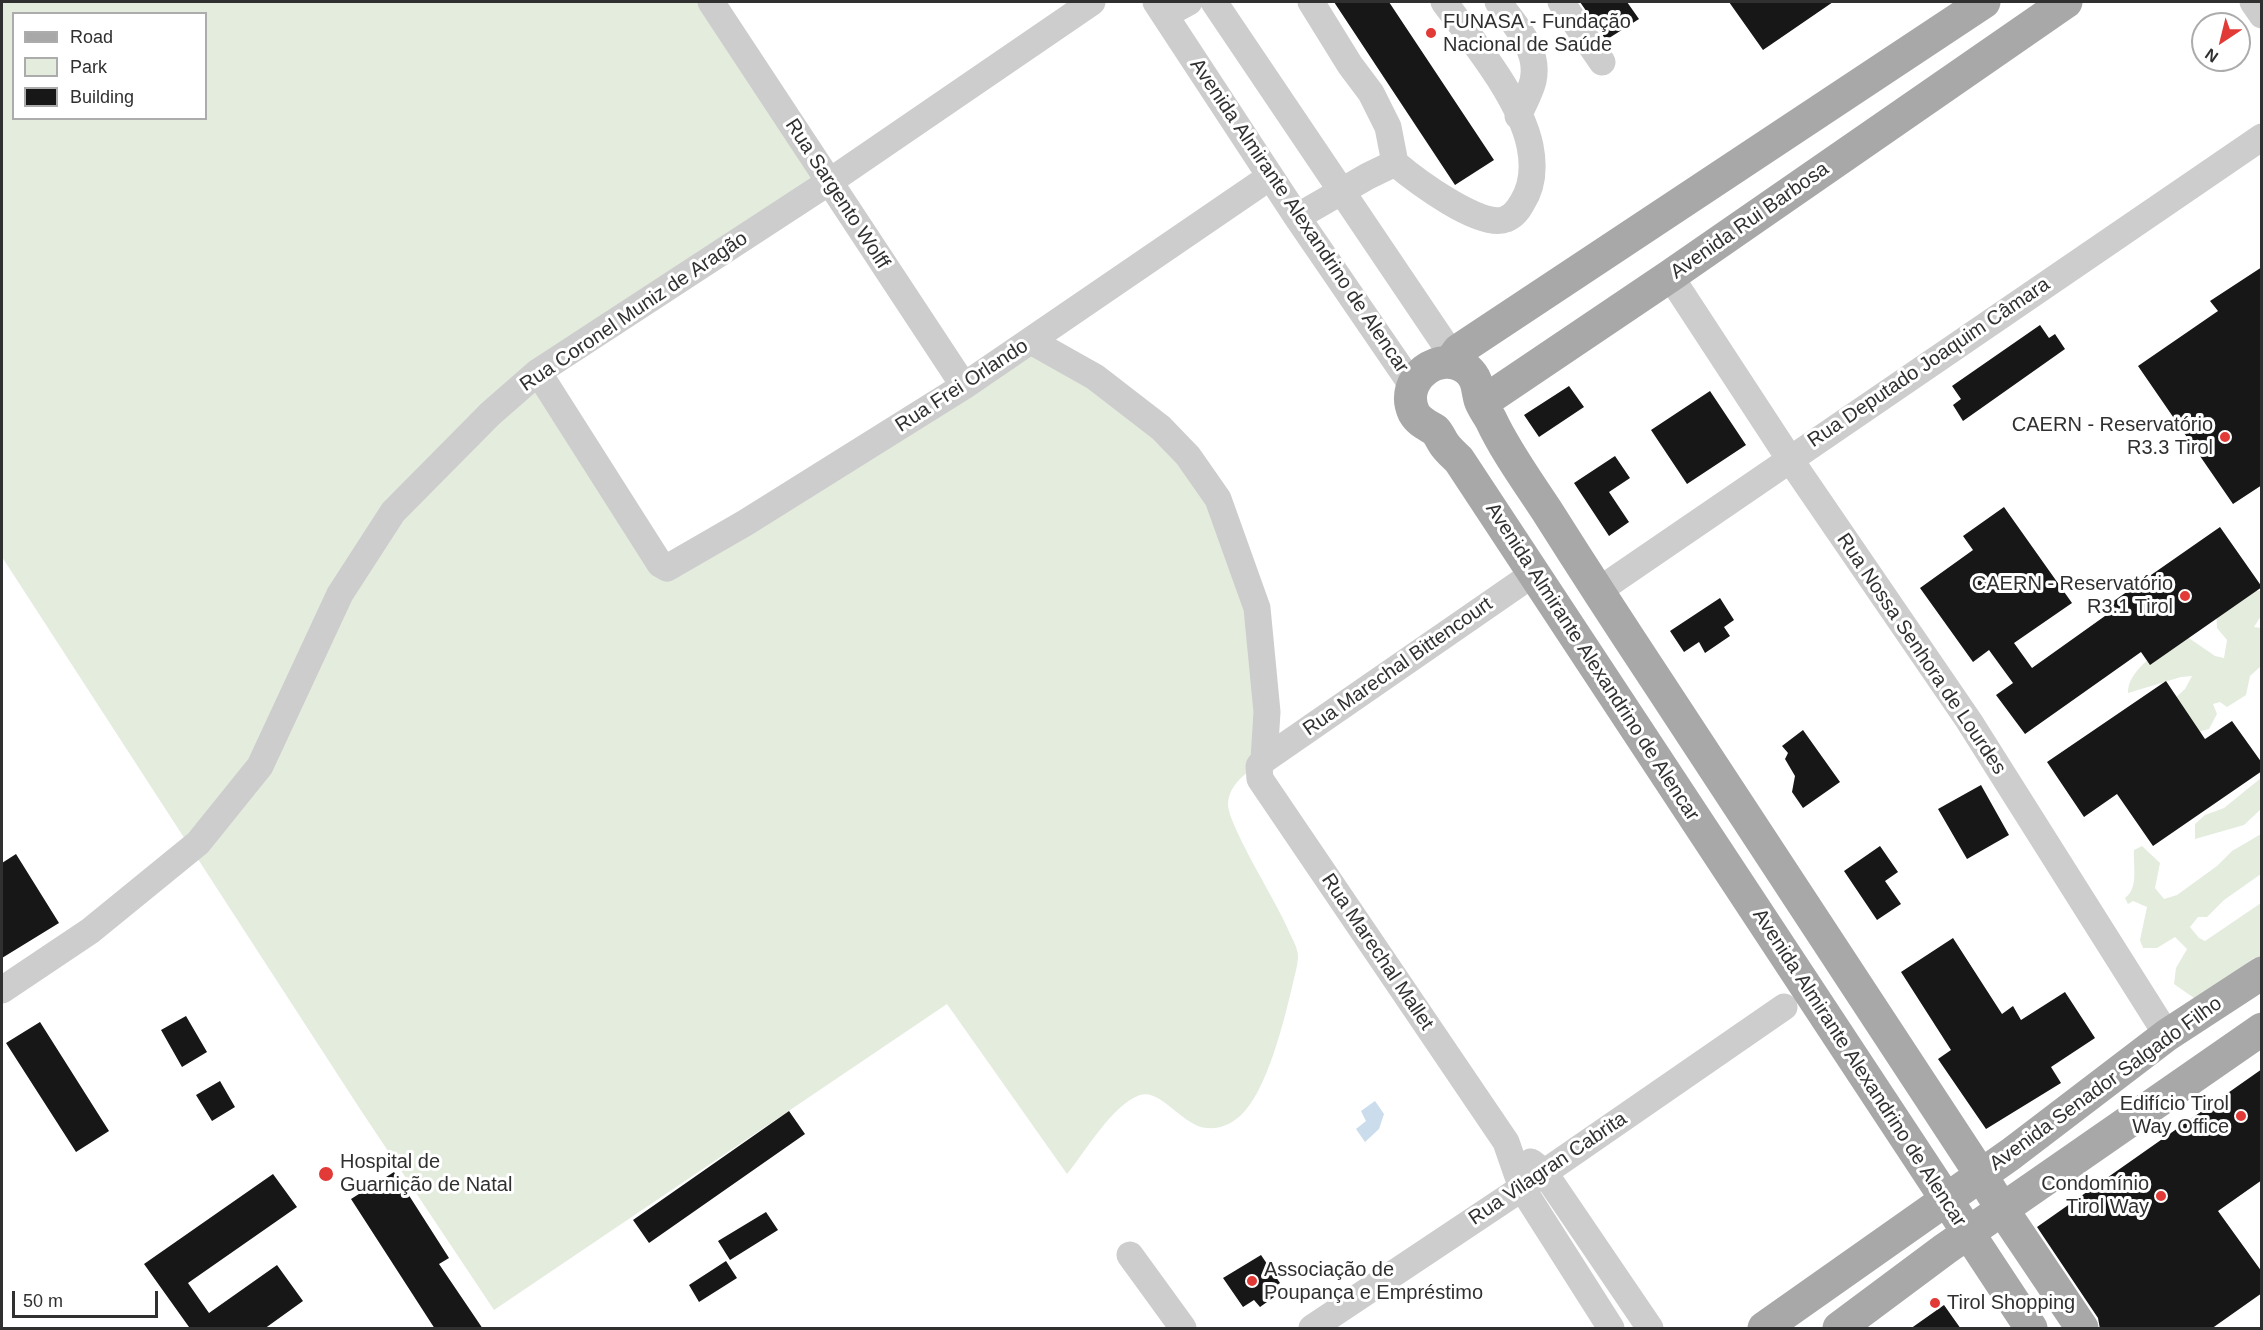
<!DOCTYPE html>
<meta charset="utf-8">
<style>
body{margin:0}
#map{position:relative;width:2263px;height:1330px;overflow:hidden;background:#fff;font-family:Arial,sans-serif}
canvas{display:block}
.frame{position:absolute;inset:0;border:3px solid #303030;pointer-events:none}
.legend{position:absolute;left:12px;top:12px;width:195px;height:108px;box-sizing:border-box;background:#fff;border:2px solid #acacac;margin:0;padding:8px 10px;list-style:none;font-size:18px;color:#303030}
.legend li{display:flex;align-items:center;gap:12px;height:30px}
.legend b{width:30px;border:2px solid #acacac}
.north{position:absolute;left:2191px;top:12px;width:60px;height:60px;box-sizing:border-box;background:#fff;border:2px solid #acacac;border-radius:50%;rotate:215deg;font-size:16px;font-weight:700;line-height:24px;text-align:center;color:#303030}
.north::after{content:'';display:block;margin:auto;width:21px;height:27px;background:#e23a36;clip-path:polygon(50% 0,100% 100%,50% 72%,0 100%)}
.scale{position:absolute;left:12px;top:1291px;width:146px;height:27px;box-sizing:border-box;border:3px solid #303030;border-top:0;padding-left:8px;font-size:18px;line-height:21px;white-space:nowrap;color:#303030;-webkit-text-stroke:4px #fff;paint-order:stroke}
</style>
<div id="map">
<canvas width="2263" height="1330"></canvas>
<div class="frame"></div>
<ul class="legend">
<li><b style="height:8px;background:#a8a8a8"></b>Road</li>
<li><b style="height:16px;background:#e4ecde"></b>Park</li>
<li><b style="height:16px;background:#171717"></b>Building</li>
</ul>
<div class="north">N</div>
<div class="scale">50 m</div>
</div>
<script>
const c = document.querySelector('canvas').getContext('2d');
c.lineJoin = 'round';
function fillPath(path, color) {
  c.fillStyle = color;
  c.fill(path, 'evenodd');
}
function trace(path, color, width, dash) {
  c.strokeStyle = color;
  c.lineWidth = width;
  c.lineCap = dash ? 'butt' : 'round';
  c.setLineDash(dash || []);
  c.stroke(path);
}
function write(font, color, halo, rows, align = 'center') {
  c.font = font + ' Arial,sans-serif';
  c.lineWidth = 6;
  c.setLineDash([]);
  c.textBaseline = 'middle';
  c.strokeStyle = halo;
  c.fillStyle = color;
  for (const [text, x, y, turn = 0] of rows) {
    c.save();
    c.translate(x, y);
    c.rotate((+turn || 0) * Math.PI / 180);
    c.textAlign = isNaN(turn) ? turn : align;
    if (halo) c.strokeText(text, 0, 0);
    c.fillText(text, 0, 0);
    c.restore();
  }
}
fillPath(new Path2D(`
 M2,2H711L829,182L538,371L659,561L1031,341L1161,428L1242,564L1264,760C1249,771 1229,783 1228,804C1227,823 1277,903 1287,927C1290,935 1298,947 1298,956C1298,964 1295,974 1293,983C1285,1017 1267,1093 1240,1116C1230,1125 1219,1129 1207,1128C1182,1126 1161,1088 1140,1095C1112,1105 1086,1151 1067,1174L947,1004L494,1310L360,1109L2,557ZM14,14H206V118H14Z
 M2247,591H2261V616L2254,627L2261,628V666L2250,676L2246,695L2227,707L2220,702L2213,704L2217,714L2209,729L2194,733L2172,701L2185,689L2192,676L2181,677L2128,693C2127,669 2165,647 2183,634L2215,656L2224,658L2227,640L2217,628L2216,606Z
 M2261,776V809L2244,825L2195,839V824L2205,815L2224,808L2261,778Z
 M2261,834V874L2224,900L2207,917H2198L2190,927L2199,938L2205,941L2261,903V961L2254,958L2239,969L2218,993L2194,998L2174,984L2176,968L2187,949L2175,937L2157,948H2143L2140,940L2147,907L2133,901L2128,904L2125,898C2139,888 2133,866 2134,850L2142,846L2160,863L2155,888L2164,899L2177,895L2217,866L2232,851Z`), '#e4ecde');
fillPath(new Path2D(`
 M1375,1101L1384,1114L1379,1129L1365,1142L1356,1129L1366,1121L1361,1111Z`), '#cbdcec');
fillPath(new Path2D(`
 M1334,2H1389L1494,160L1455,185Z
 M1580,2H1627L1639,19L1606,40Z
 M1729,2H1833L1763,50Z
 M2262,267V485L2233,504L2138,366L2218,311L2210,301Z
 M2040,325L2049,338L2055,334L2065,349L1963,421L1953,405L1961,399L1952,386Z
 M1569,386L1584,407L1539,437L1524,415Z
 M1710,391L1746,445L1687,484L1651,430Z
 M1615,456L1630,478L1609,492L1629,522L1609,536L1574,483Z
 M2004,507L2072,603L2014,643L2032,668L2112,611L2108,605L2220,527L2262,587L2150,665L2141,652L2025,734L1996,695L2013,683L1989,650L1973,662L1920,588L1973,550L1963,536Z
 M1720,598L1734,620L1724,627L1730,636L1705,653L1699,642L1684,652L1670,631Z
 M2166,681L2205,739L2232,721L2262,763V771L2153,846L2117,794L2084,817L2047,762Z
 M1803,730L1840,782L1803,808L1792,792L1795,776L1785,759L1788,753L1782,746Z
 M1981,785L2009,835L1967,859L1938,809Z
 M1880,846L1898,872L1885,881L1901,904L1877,920L1844,871Z
 M16,854L59,923L2,958V863Z
 M1953,938L2002,1014L2013,1006L2021,1020L2065,992L2095,1038L2051,1067L2061,1083L1986,1129L1938,1059L1951,1050L1901,972Z
 M186,1016L207,1052L182,1067L161,1030Z
 M40,1022L109,1131L76,1152L6,1043Z
 M2262,1069V1180L2218,1211L2262,1272V1293L2211,1329H2100L2098,1318L2037,1227Z
 M220,1081L235,1107L212,1121L196,1095Z
 M789,1111L805,1134L649,1243L633,1220Z
 M394,1172L449,1258L439,1264L483,1329H435L351,1199Z
 M273,1174L297,1207L188,1283L209,1313L277,1265L303,1301L264,1329H187L189,1327L144,1264Z
 M766,1212L778,1230L730,1260L718,1241Z
 M1261,1255L1280,1283L1270,1290L1274,1297L1260,1307L1254,1300L1243,1307L1223,1278Z
 M726,1261L737,1278L699,1302L689,1285Z
 M1944,1305L1961,1329H1910Z`), '#171717');
trace(new Path2D(`
 M711,2L964,386
 M1156,2L1297,217L1412,385
 M1214,2L1446,346L1450,362
 M1311,2L1350,65L1371,93L1388,127L1395,163C1414,179 1481,230 1506,219C1514,216 1518,210 1522,203C1533,186 1534,166 1530,146C1520,98 1473,41 1444,2
 M1498,2C1515,25 1540,50 1533,81C1530,93 1523,105 1518,116
 M1561,2L1602,62
 M2253,2L2262,15
 M1165,15L1189,2
 M1297,217L1368,176L1395,163
 M1670,276L1789,458L1969,721L2167,1035
 M1031,341L1095,377L1161,428L1188,456L1218,499L1257,608L1267,712L1264,760
 M538,372L660,564L667,568L745,523L964,386L1258,185
 M1533,574L1264,760L1259,766L1260,779L1506,1142L1522,1188L1611,1328
 M1598,591L2262,137
 M2,990L90,931L198,843L260,766L340,594L393,512L490,414L538,372L829,182L1092,2
 M1531,1162L1544,1172L1650,1328
 M1130,1255L1183,1328
 M1312,1328L1522,1188L1784,1007`), '#cdcdcd', 27);
trace(new Path2D(`
 M1450,362L1459,350L1984,2
 M1481,401L1492,396L1670,276L2066,2
 M1764,1328L2011,1154L2167,1035L2262,973
 M1839,1328L1945,1249L2262,1029
 M2031,1328L1459,460C1454,455 1448,450 1444,444C1441,440 1439,434 1435,430C1427,425 1419,422 1414,413C1398,380 1440,347 1468,370C1478,379 1477,389 1480,400C1482,407 1488,414 1491,420C1506,452 1528,482 1547,511C1583,568 1620,625 1657,681C1765,846 1873,1010 1981,1175L2002,1209L2082,1328`), '#a8a8a8', 33);
for (const [x, y, r, color] of [
 [1431,33,6,"#e23a36"],
 [2225,437,6,"#e23a36"],
 [2185,596,6,"#e23a36"],
 [2241,1116,6,"#e23a36"],
 [326,1174,8,"#e23a36"],
 [2161,1196,6,"#e23a36"],
 [1252,1281,6,"#e23a36"],
 [1935,1303,6,"#e23a36"]
]) {
  const dot = new Path2D();
  dot.arc(x, y, r, 0, 2 * Math.PI);
  c.fillStyle = color;
  c.fill(dot);
  trace(dot, '#fff', 2);
}
write('20px', '#303030', '#fff', [
 ["FUNASA - Fundação",1443,22],
 ["Nacional de Saúde",1443,45],
 ["CAERN - Reservatório",2213,425,"right"],
 ["R3.3 Tirol",2213,448,"right"],
 ["CAERN - Reservatório",2173,584,"right"],
 ["R3.1 Tirol",2173,607,"right"],
 ["Edifício Tirol",2229,1104,"right"],
 ["Way Office",2229,1127,"right"],
 ["Hospital de",340,1162],
 ["Guarnição de Natal",340,1185],
 ["Condomínio",2149,1184,"right"],
 ["Tirol Way",2149,1207,"right"],
 ["Associação de",1264,1270],
 ["Poupança e Empréstimo",1264,1293],
 ["Tirol Shopping",1947,1303]
], 'left');
write('20px', '#303030', '#fff', [
 ["Rua Sargento Wolff",837,194,57],
 ["Avenida Almirante Alexandrino de Alencar",1299,216,56],
 ["Avenida Rui Barbosa",1750,221,-35],
 ["Rua Coronel Muniz de Aragão",634,312,-34],
 ["Rua Deputado Joaquim Câmara",1929,363,-34],
 ["Rua Frei Orlando",962,386,-33],
 ["Rua Nossa Senhora de Lourdes",1921,654,56],
 ["Avenida Almirante Alexandrino de Alencar",1592,662,57],
 ["Rua Marechal Bittencourt",1398,667,-35],
 ["Rua Marechal Mallet",1377,952,56],
 ["Avenida Almirante Alexandrino de Alencar",1859,1068,57],
 ["Avenida Senador Salgado Filho",2106,1084,-36],
 ["Rua Vilagran Cabrita",1548,1169,-34]
]);
</script>
